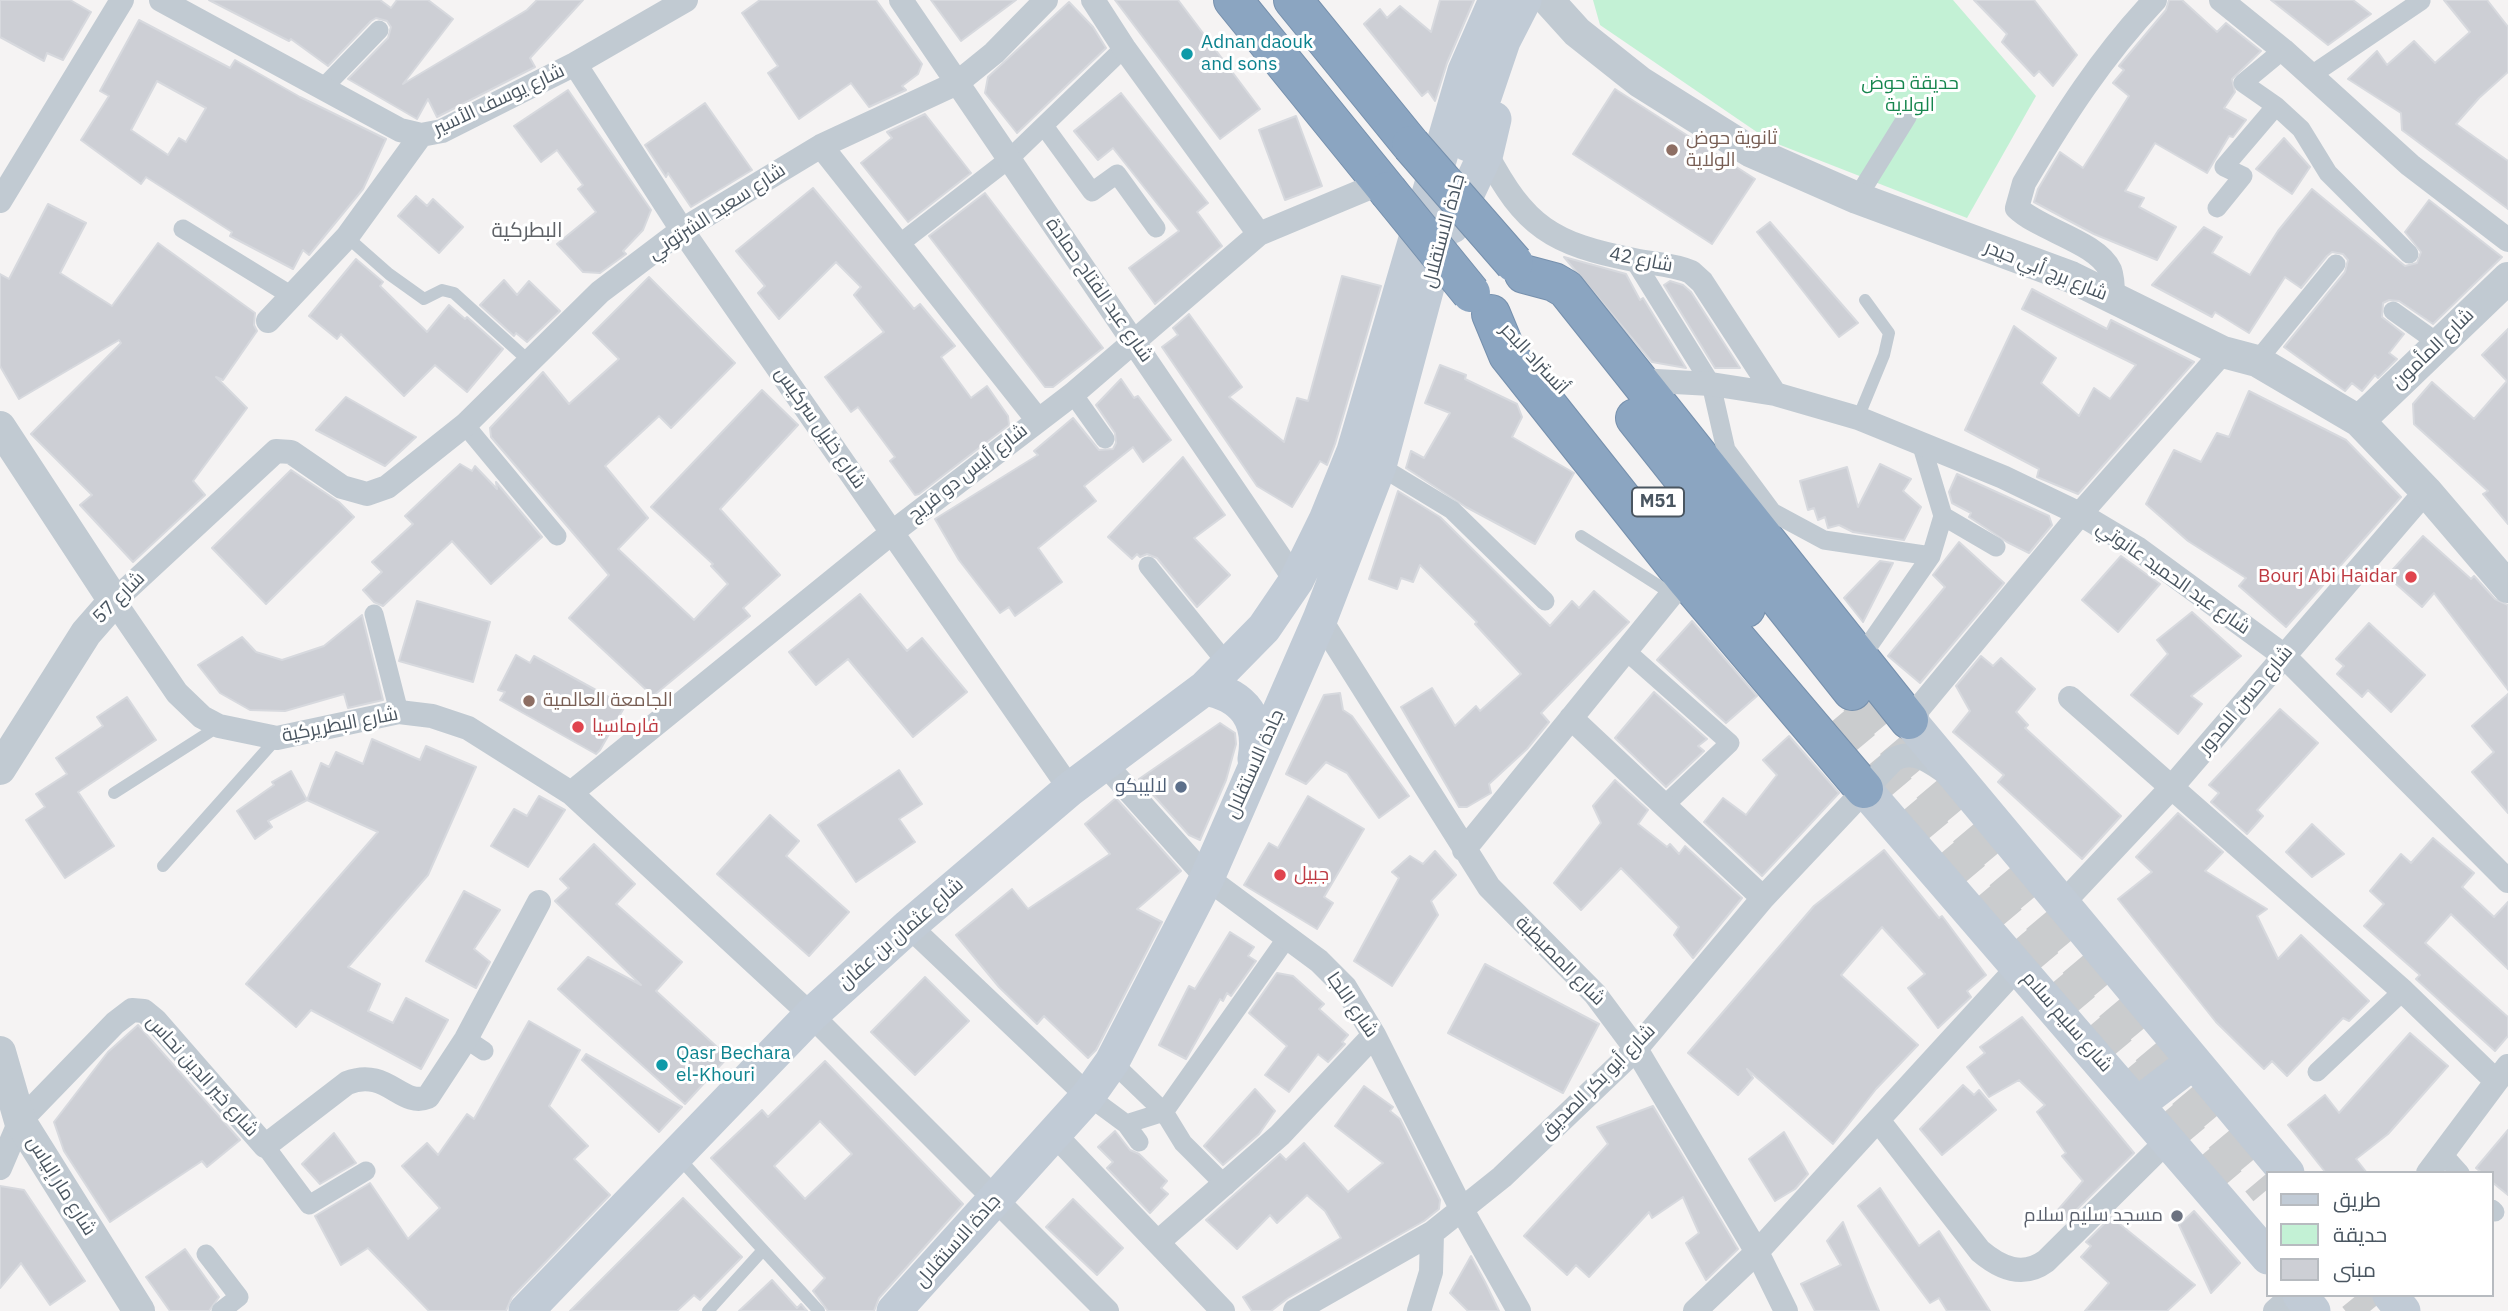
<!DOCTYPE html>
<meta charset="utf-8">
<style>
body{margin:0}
#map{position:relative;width:2508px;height:1311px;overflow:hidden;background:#f5f3f3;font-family:"IBM Plex Sans",Cairo,sans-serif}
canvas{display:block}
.legend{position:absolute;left:2266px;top:1171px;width:228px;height:126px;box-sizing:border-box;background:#fff;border:2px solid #b7bbc0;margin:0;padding:9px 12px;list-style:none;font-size:21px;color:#4a5661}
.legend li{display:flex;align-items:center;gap:14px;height:35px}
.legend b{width:35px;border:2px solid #b7bbc0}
</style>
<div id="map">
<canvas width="2508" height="1311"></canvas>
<ul class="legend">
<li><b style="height:9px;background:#c1cbd6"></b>طريق</li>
<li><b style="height:19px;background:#c3f1d5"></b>حديقة</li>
<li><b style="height:19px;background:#cdcfd5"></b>مبنى</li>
</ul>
</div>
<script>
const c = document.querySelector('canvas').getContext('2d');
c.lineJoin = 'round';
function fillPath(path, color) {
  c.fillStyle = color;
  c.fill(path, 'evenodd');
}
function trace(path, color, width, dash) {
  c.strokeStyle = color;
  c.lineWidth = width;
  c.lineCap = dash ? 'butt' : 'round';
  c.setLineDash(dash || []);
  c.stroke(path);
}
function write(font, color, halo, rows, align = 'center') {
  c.font = font + ' "IBM Plex Sans",Cairo,sans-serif';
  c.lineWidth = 6;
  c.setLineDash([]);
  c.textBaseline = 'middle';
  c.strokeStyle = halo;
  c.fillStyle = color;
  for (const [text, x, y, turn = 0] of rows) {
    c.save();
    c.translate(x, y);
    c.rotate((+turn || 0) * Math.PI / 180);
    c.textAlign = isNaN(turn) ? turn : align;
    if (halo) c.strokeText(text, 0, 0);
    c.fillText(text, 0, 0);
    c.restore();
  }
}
fillPath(new Path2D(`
 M1593,0H1953L2036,96L1967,218L1770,141L1600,25Z`), '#c3f1d5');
const building = new Path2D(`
 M0,0H70L91,12L63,60L47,53L44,61L0,37Z
 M209,0H380L391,8L397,0H428L453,19L403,84L527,10L537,0H583L530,58L535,67L437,117L428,99L417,119L348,79L388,38L391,27L387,21L376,18L371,21L328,66L291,39L289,41Z
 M760,0H876L922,64L918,74L902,86L906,90L869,107L851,83L799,119L768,73L778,66L742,13Z
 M931,0H1016L961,41Z
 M1115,0H1178L1260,109L1220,139Z
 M1440,0H1474L1447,63L1435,101L1428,91L1422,96L1364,24L1380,9L1387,18L1400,6L1431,32Z
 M1974,0H2034L2077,55L2053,86L2039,71L2034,76L2002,42L2007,34Z
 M2169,0H2182L2217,32L2226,23L2261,51L2232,79L2235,92L2224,108L2246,120L2233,137L2229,136L2207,173L2155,143L2125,191L2144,198L2139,207L2176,227L2157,260L2094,234L2034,202L2038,189L2060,152L2083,168L2129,96L2113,83L2124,70L2119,66L2166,10Z
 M2271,0H2353L2371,14L2328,45Z
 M2444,0H2487L2508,27V72L2479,98L2456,124L2508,161V209L2402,130L2401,113L2348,79L2377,51L2387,65L2414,41L2435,63L2470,32Z
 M1069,2L1093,27L1106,48L1017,133L985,93L988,77Z
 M139,20L230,68L235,60L300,97L386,139L363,189L309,255L303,250L293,269L230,236L232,232L146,177L141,184L81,140L109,96L100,91ZM157,81L206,108L186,142L179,138L168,155L131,130Z
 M1615,89L1755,179L1712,244L1573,154Z
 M568,90L651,210L643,230L623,251L626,254L600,273L583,272L557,244L596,212L578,189L583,185L557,150L541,162L514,126Z
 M1121,93L1208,203L1197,212L1222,246L1155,304L1129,268L1179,231L1113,148L1098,160L1074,131Z
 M705,103L752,170L691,207L668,173L666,177L645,145Z
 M925,114L971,173L908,222L861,163L892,138L887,132Z
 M1296,116L1322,186L1285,200L1259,130Z
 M2284,138L2310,167L2292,194L2256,169Z
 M813,188L914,309L920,304L955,346L941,357L971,398L987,386L1008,416L1009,425L919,494L915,495L890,461L895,457L858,407L851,412L825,377L884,332L854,295L861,287L836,262L779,319L758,293L765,286L736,251Z
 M2312,189L2405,266L2417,263L2421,252L2405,232L2429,200L2502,257L2433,324L2399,301L2389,300L2383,303L2382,317L2404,334L2389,353L2397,359L2378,378L2375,375L2362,391L2352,383L2345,391L2284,347L2345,272L2348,260L2343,254L2332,252L2327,256L2301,288L2285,277L2249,333L2215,312L2212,317L2152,285L2204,227L2222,237L2212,253L2250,275L2278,231Z
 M985,193L1103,348L1053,387H1045L929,236Z
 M416,196L427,206L433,199L463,227L439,253L398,216Z
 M48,204L86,223L60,273L112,306L158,243L255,313L254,325L257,331L223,380L216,377L247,408L193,481L205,495L133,562L80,505L92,495L31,434L121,343L119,340L19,399L0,366V274L9,279Z
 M1770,222L1858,323L1839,337L1757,232Z
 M1564,257L1626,274L1640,300L1643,298L1686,368L1652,362Z
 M356,259L383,282L380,286L427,332L449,305L465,319L467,317L503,349L467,392L435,365L404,396L341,334L337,339L309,316Z
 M1342,276L1381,286L1335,444L1327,465L1320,461L1292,507L1257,486L1162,347L1178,335L1173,328L1189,314L1242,387L1229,397L1284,442L1297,398L1308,401Z
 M649,277L735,363L671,428L659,416L605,466L648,518L618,549L694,620L728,584L711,566L713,564L651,507L762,390L798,425L720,509L780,575L743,608L750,616L653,696L569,618L609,575L491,437L490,428L543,372L569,404L619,359L593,333Z
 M504,280L517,295L529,281L560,311L527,342L516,333L514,336L480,305Z
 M1670,281L1683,285L1691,292L1740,368H1715L1664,285Z
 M2032,289L2107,329L2111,320L2194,362L2078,494L2037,477L2039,469L1965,430L2014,326L2056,358L2041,383L2079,416L2094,388L2110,399L2136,365L2022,309Z
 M2508,329V524L2483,494L2488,491L2414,424L2413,404L2432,382L2474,419L2507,381L2482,355Z
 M1440,365L1466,375L1465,379L1517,404L1522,417L1512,437L1574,473L1535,544L1466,507L1406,468L1411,451L1424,458L1450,413L1425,403Z
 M1121,379L1134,398L1138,396L1171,440L1143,462L1133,447L1084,486L1096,501L1038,548L1062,582L1015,616L1009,607L1000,613L959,560L935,519L1038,455L1034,451L1073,418L1099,450L1113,449L1116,443L1115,433L1096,405Z
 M2249,391L2346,440L2401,497L2286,627L2239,586L2246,578L2188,541L2146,504L2174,450L2201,462L2217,433L2229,437Z
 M346,397L416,437L385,466L316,430Z
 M1183,457L1225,515L1194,538L1230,575L1197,607L1157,558L1147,554L1140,557L1137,554L1132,559L1108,537Z
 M460,464L472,471L475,466L497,489L496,482L542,537L491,584L452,541L383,606L374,602L363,590L382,572L372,562L413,524L405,516Z
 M1880,464L1911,479L1903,491L1921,507L1904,540L1853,532L1839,525L1828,528L1825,517L1818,520L1814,508L1808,510L1800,481L1847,467L1858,507Z
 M291,470L339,502L354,517L266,604L212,548Z
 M1957,474L2049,516L2052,525L2029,553L2007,542L1969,517L1971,513L1952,503L1949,492Z
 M1398,491L1440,517L1550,626L1572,601L1579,608L1594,591L1629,622L1541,713L1549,722L1527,749L1489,784L1491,793L1467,807H1459L1401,707L1432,688L1455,726L1476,706L1480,711L1521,674L1475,624L1477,622L1420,565L1413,582L1401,578L1397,589L1369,579Z
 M2423,536L2471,579L2474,576L2495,599L2508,605V690L2434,593L2422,607L2387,576Z
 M1959,542L2004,583L1920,683L1888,656L1945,587L1933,575Z
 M2121,556L2160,584L2118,632L2082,600Z
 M1880,561L1893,563L1863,622L1844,598Z
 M860,594L907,651L922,638L967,692L913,737L848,659L816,685L789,652Z
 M417,601L490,622L473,682L399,661Z
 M2192,612L2241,656L2191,696L2202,704L2178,734L2131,695L2168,654L2157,640Z
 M362,615L383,700L348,708L344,694L285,711L250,710L220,693L198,665L242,637L256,652L282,660L324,646Z
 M1692,621L1757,696L1726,723L1657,660Z
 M2369,623L2425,675L2391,712L2368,690L2362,697L2337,674L2344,666L2336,659Z
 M516,655L530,663L534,656L625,706L600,750L596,754L500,700L505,692L498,690Z
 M1981,656L1993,666L2001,658L2035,689L2016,712L2028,725L2025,728L2121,816L2082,859L1998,782L2004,775L1953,732L1970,711L1956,686Z
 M1654,692L1707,739L1698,746L1704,751L1666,787L1615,738Z
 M1340,693L1343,710L1352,716L1409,796L1379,818L1347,773L1326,762L1306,784L1286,774L1324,695Z
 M2508,694V813L2472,772L2494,752L2472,726Z
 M127,697L156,740L78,792L114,846L65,878L26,820L45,807L36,794L67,774L56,758L103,726L97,717Z
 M2280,709L2318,743L2257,810L2263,816L2247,834L2211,802L2219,793L2209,785Z
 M1220,723L1235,733L1236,744L1226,780L1200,840L1189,835L1139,779Z
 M1789,736L1839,793L1762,876L1704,822L1723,798L1746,815L1777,775L1763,760Z
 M372,739L420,760L426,746L476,767L428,875L348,967L380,984L368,1011L393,1023L406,998L448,1020L421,1069L311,1010L296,1027L246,984L378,832L307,800L321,763L329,767L336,752L363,764Z
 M899,770L922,804L899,819L915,842L856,882L818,825Z
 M291,771L307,800L268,821L272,827L255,839L237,811L274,785L272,782Z
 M1615,780L1648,810L1638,824L1667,847L1670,844L1679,854L1685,846L1742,898L1693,958L1674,935L1679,927L1621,868L1581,910L1554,883L1601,823L1593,806Z
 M539,796L565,810L528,867L491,846L514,809L527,816Z
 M1308,796L1364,829L1324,897L1333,903L1317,929L1244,885L1269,843L1278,848Z
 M1116,798L1181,871L1137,909L1162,922L1096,1050L1088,1058L1044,1016L1037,1024L999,987L956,935L1012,889L1028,909L1110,854L1085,824Z
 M2178,813L2223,852L2205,871L2267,909L2257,916L2278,959L2301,935L2369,1001L2349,1021L2343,1018L2287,1076L2272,1061L2264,1069L2216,1022L2118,899L2152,872L2136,857Z
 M770,815L799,841L786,856L849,912L809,956L717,874Z
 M2312,824L2344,854L2312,877L2286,852Z
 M2433,838L2474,873L2462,887L2494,917L2508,902V969L2451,914L2425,943L2508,1017V1036L2495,1051L2416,979L2420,975L2364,926L2384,904L2370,891L2401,854L2411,863Z
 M594,844L635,884L616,904L682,962L656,991L728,1057L685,1104L558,989L588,957L641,985L555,901L569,888L560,879Z
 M1884,850L1939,918L1942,916L1986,975L1967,991L1971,997L1938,1028L1908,988L1925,974L1882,927L1841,975L1918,1045L1876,1089L1833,1144L1747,1069L1753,1078L1738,1095L1688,1053L1814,906Z
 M1435,851L1456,875L1431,901L1438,915L1392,986L1354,961L1399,878L1392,872L1410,856L1423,864Z
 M464,891L500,910L474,949L490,962L476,988L426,961Z
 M1230,932L1254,947L1248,956L1256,961L1231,996L1227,993L1223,1001L1220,999L1186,1059L1159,1045L1189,986L1195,989Z
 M1485,964L1599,1024L1563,1093L1448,1033Z
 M1277,973L1293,976L1324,1004L1319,1009L1348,1035L1342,1042L1345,1044L1328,1062L1318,1054L1289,1092L1265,1075L1287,1046L1249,1013Z
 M925,977L969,1021L915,1075L871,1032Z
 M2022,1017L2134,1153L2066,1220L2057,1211L2083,1181L2062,1156L2066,1153L2037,1112L2045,1105L2019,1080L1989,1097L1967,1067L1985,1053L1980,1047Z
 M529,1021L580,1050L549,1106L588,1146L574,1159L610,1195L512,1297L506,1311H429L368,1248L341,1265L315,1216L370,1183L408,1239L440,1208L402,1166L427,1143L438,1155L467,1114L474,1119Z
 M138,1025L240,1140L207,1167L202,1161L110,1222L64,1151L54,1122L108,1052Z
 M2410,1033L2448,1066L2388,1134L2356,1159L2367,1173H2326L2288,1125L2325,1095L2339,1113Z
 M586,1054L682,1107L659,1132L582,1060Z
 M825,1061L963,1204L879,1298L874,1311H828L813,1291L825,1278L711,1158L762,1110L768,1117ZM820,1121L852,1154L805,1199L774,1166Z
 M1963,1085L1974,1095L1979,1090L1996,1110L1942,1155L1920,1129Z
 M1364,1086L1393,1107L1390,1111L1400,1119L1440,1200L1439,1209L1424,1221L1288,1298L1271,1311H1252L1243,1297L1341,1238L1325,1211L1307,1195L1277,1223L1270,1215L1237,1249L1206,1220L1280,1154L1286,1160L1304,1143L1348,1192L1383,1163L1335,1126Z
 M1255,1089L1275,1111L1259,1134L1223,1165L1204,1146Z
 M1653,1106L1738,1249L1706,1280L1686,1243L1699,1233L1683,1197L1652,1218L1649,1212L1589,1277L1576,1265L1567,1275L1524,1236L1608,1144L1597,1127Z
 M2508,1130V1195L2492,1182V1173H2482L2476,1168Z
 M1115,1131L1130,1150L1139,1154L1167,1181L1161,1188L1168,1194L1150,1213L1107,1168L1113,1162L1098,1147Z
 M1784,1132L1808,1174L1795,1189L1775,1201L1749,1159Z
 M334,1133L356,1163L320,1184L302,1164Z
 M0,1186L24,1190L85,1281L50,1305L21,1263L0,1288Z
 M1880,1188L1919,1246L1939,1231L1990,1311H1947L1939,1298L1930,1303L1858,1206Z
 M683,1198L742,1257L700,1300L694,1295L677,1311H570Z
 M1073,1199L1123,1248L1097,1275L1046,1227Z
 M2194,1211L2240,1263L2211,1293L2179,1225Z
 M2111,1217L2195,1285L2167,1311H2085L2109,1283L2081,1257L2091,1246L2086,1242Z
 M1843,1222L1870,1290L1879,1311H1815L1801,1284L1841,1265L1827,1241Z
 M185,1249L219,1297L209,1311H170L146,1277Z
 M1471,1256L1485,1282L1499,1311H1468L1450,1293Z
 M772,1280L797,1308L801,1304L807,1311H739Z`);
fillPath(building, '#cdcfd5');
trace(building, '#d7d9de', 2);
trace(new Path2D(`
 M1858,698L2268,1189
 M1836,718L2235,1193
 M2357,1295L2370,1311`), '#caccce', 38, [38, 19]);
const motorway = new Path2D(`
 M1233,0L1388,191
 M1293,0L1411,145
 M1524,274L1554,282L1566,289L1909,720
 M1491,314L1508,355L1685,578L1864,789
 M1635,418L1852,691
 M1668,514L1746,608`);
trace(motorway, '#7690ad', 40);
trace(new Path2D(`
 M347,237L389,274L424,299L442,290L454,293L530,362
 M1858,418L1884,355L1889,333L1865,300
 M1581,536L1672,594
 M114,793L219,726
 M163,866L277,738
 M678,1157L819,1311
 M708,1311L763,1250`), '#c1cad2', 12);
trace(new Path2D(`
 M2283,50L2243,83L2276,106L2301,129L2328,173L2409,254
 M2310,76L2421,1
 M324,87L379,30
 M1044,126L1092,192L1117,174L1156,228
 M1857,198L1907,117
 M2217,208L2243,176L2224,167L2276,106
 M183,229L292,296
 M898,245L1009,159L1124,48
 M1634,260L1711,384L1726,450L1772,512L1824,540L1931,556L1860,658
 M2393,311L2438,343
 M2257,361L2336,264
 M1073,394L1105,439
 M465,425L557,536
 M1921,443L1943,516L1931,556
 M1373,462L1452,510L1545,601
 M1943,516L1996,547
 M1148,566L1229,666
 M374,614L399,712
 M1626,651L1730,743L1666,804
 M466,1039L484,1051
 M1112,1062L1164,1112L1183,1143L1226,1186
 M2317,1072L2403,991
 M1088,1096L1126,1124L1139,1142
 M1126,1124L1164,1112L1286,939
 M265,1146L309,1205L366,1171
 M2441,1152L2460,1173
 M2492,1209L2495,1212
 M206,1254L239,1297L221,1311`), '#c1cad2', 19);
trace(new Path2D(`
 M161,0L400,130L421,135L442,131L575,64L686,0
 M901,0L1296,581
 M1046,0L994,53L957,83L821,146L682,230L600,292L465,425L387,487L367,494L342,487L291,452L276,451L114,601L177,693L202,717L219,726L277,738L399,712L432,716L468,728L571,793L811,1015L1107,1311
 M1093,0L1124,48L1259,234
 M2221,0L2283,50L2410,165L2508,240
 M575,64L682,230L1070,789
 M821,146L1037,419
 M1486,153C1525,227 1552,244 1634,260C1653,264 1673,264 1691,272L1702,282L1775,394
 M0,201L122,0
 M2113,297C2113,288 2113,278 2110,270C2097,242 2040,230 2017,208L2024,183C2063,117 2102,56 2155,0
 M268,321L347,237L421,135
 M1638,380L1711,384L1775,394L1858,418L2003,477L2080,514L2137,548L2283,655L2508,881
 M1320,619L1489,887L1595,994L1636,1049L1757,1252L1786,1311
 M2070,698L2403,991L2496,1081
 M1571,718L1763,898
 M1909,720L2080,514L2223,352
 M1104,763L1207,878L1319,961L1345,987L1374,1035L1462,1210L1519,1311
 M571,793L894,531L1073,394L1259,234L1381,183
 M1464,850L1685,578
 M2061,905L2171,788L2426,491
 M909,926L1088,1096
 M1878,1120L1980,1251C2000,1268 2023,1278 2046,1261L2168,1140
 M1055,1135L1223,1311
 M0,1168L20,1121L115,1023L132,1010L144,1011L155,1020L265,1146L347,1083C387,1067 401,1108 428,1097L466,1039L539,902
 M2428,1173L2508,1066
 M1158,1242L1280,1135L1374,1035
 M1295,1311L1432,1233L1502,1177L1636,1049L1763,898L1893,760C1912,748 1929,761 1945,772
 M1419,1311L1431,1272L1432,1233
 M1695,1311L1757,1252L2019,966
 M2275,1311L2293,1295`), '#c1cad2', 24);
trace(new Path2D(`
 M1548,0L1577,32L1640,82L1750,151L1857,198L2071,277L2223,352L2257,361L2359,421L2426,491L2508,587
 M2359,421L2508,278
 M0,427L114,601L86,633L0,769
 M0,1052L20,1121L139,1311`), '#c1cad2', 32);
trace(new Path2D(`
 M1468,144L1503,41L1524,0
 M1452,226L1486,153L1494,119
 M1205,688C1244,695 1262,720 1255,759
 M1909,720L2287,1173
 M1864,789L2268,1257
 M2138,1104L2193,1062
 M2300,1295L2313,1311
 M2390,1295L2403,1311
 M526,1311L811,1015L909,926L1070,789L1205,688L1264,628L1296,581L1326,520L1354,451L1465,71L1496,0
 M894,1311L1088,1096L1112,1062L1207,878L1320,619L1379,466L1442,231`), '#c1cbd6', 35);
trace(motorway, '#8ba5c1', 38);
const motorwayBridge = new Path2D(`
 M1411,145L1514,263
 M1388,191L1471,293`);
trace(motorwayBridge, '#7690ad', 40, []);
trace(motorwayBridge, '#8ba5c1', 38);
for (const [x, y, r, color] of [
 [1187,54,7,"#0f9aa8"],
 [1672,150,7,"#8d6e63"],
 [2411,577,7,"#e0444e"],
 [529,701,7,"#8d6e63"],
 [578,727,7,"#e0444e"],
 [1181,787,7,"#5c6f8a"],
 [1280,875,7,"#e0444e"],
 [662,1065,7,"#0f9aa8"],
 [2177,1216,7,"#6b7280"]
]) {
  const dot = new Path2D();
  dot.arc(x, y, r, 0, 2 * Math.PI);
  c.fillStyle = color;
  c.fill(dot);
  trace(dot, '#fff', 2.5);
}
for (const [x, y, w] of [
 [1658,502,52]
]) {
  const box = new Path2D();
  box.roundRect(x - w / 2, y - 14.5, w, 29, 5);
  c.fillStyle = '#fff';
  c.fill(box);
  trace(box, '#4a5661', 2);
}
write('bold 18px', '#4a5661', null, [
 ["M51",1658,502]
]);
write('19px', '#0d838f', '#fff', [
 ["Adnan daouk",1201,43],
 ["and sons",1201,65],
 ["Qasr Bechara",676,1054],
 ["el-Khouri",676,1076]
], 'left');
write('19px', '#17864f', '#fff', [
 ["حديقة حوض",1910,84],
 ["الولاية",1910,106]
]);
write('19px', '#4a5661', '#fff', [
 ["شارع يوسف الأسير",499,100,-25],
 ["شارع سعيد الشرتوني",717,212,-33],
 ["جادة الاستقلال",1444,231,-75],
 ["شارع 42",1641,260,11],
 ["شارع برج أبي حيدر",2046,271,22],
 ["شارع عبد الفتاح حمادة",1099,290,55],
 ["شارع المأمون",2433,349,-44],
 ["أتستراد البحر",1534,359,47],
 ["شارع خليل سركيس",820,428,55],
 ["شارع أليس دو فريج",968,473,-38],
 ["شارع عبد الحميد عانوتي",2173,578,35],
 ["شارع 57",119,598,-45],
 ["شارع حسن المدور",2246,700,-50],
 ["شارع البطريركية",340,725,-11],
 ["جادة الاستقلال",1255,764,-66],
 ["شارع عثمان بن عفان",901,934,-41],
 ["شارع المصيطبة",1560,961,45],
 ["شارع اللجا",1352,1005,55],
 ["شارع سليم سلام",2067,1022,49],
 ["شارع خير الدين نحاس",202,1076,48],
 ["شارع أبو بكر الصديق",1598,1082,-45],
 ["شارع مار إلياس",61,1186,58],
 ["جادة الاستقلال",958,1241,-48]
]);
write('19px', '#785e54', '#fff', [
 ["ثانوية حوض",1686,139],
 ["الولاية",1686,161],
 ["الجامعة العالمية",543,701]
], 'left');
write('19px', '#be3a42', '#fff', [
 ["Bourj Abi Haidar",2397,577,"right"],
 ["فارماسيا",592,727],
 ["جبيل",1294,875]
], 'left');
write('19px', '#4e5e75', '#fff', [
 ["لاليبكو",1167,787]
], 'right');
write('19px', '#5b616d', '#fff', [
 ["مسجد سليم سلام",2163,1216]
], 'right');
write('21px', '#5f6368', '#fff', [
 ["البطركية",527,231]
]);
</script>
